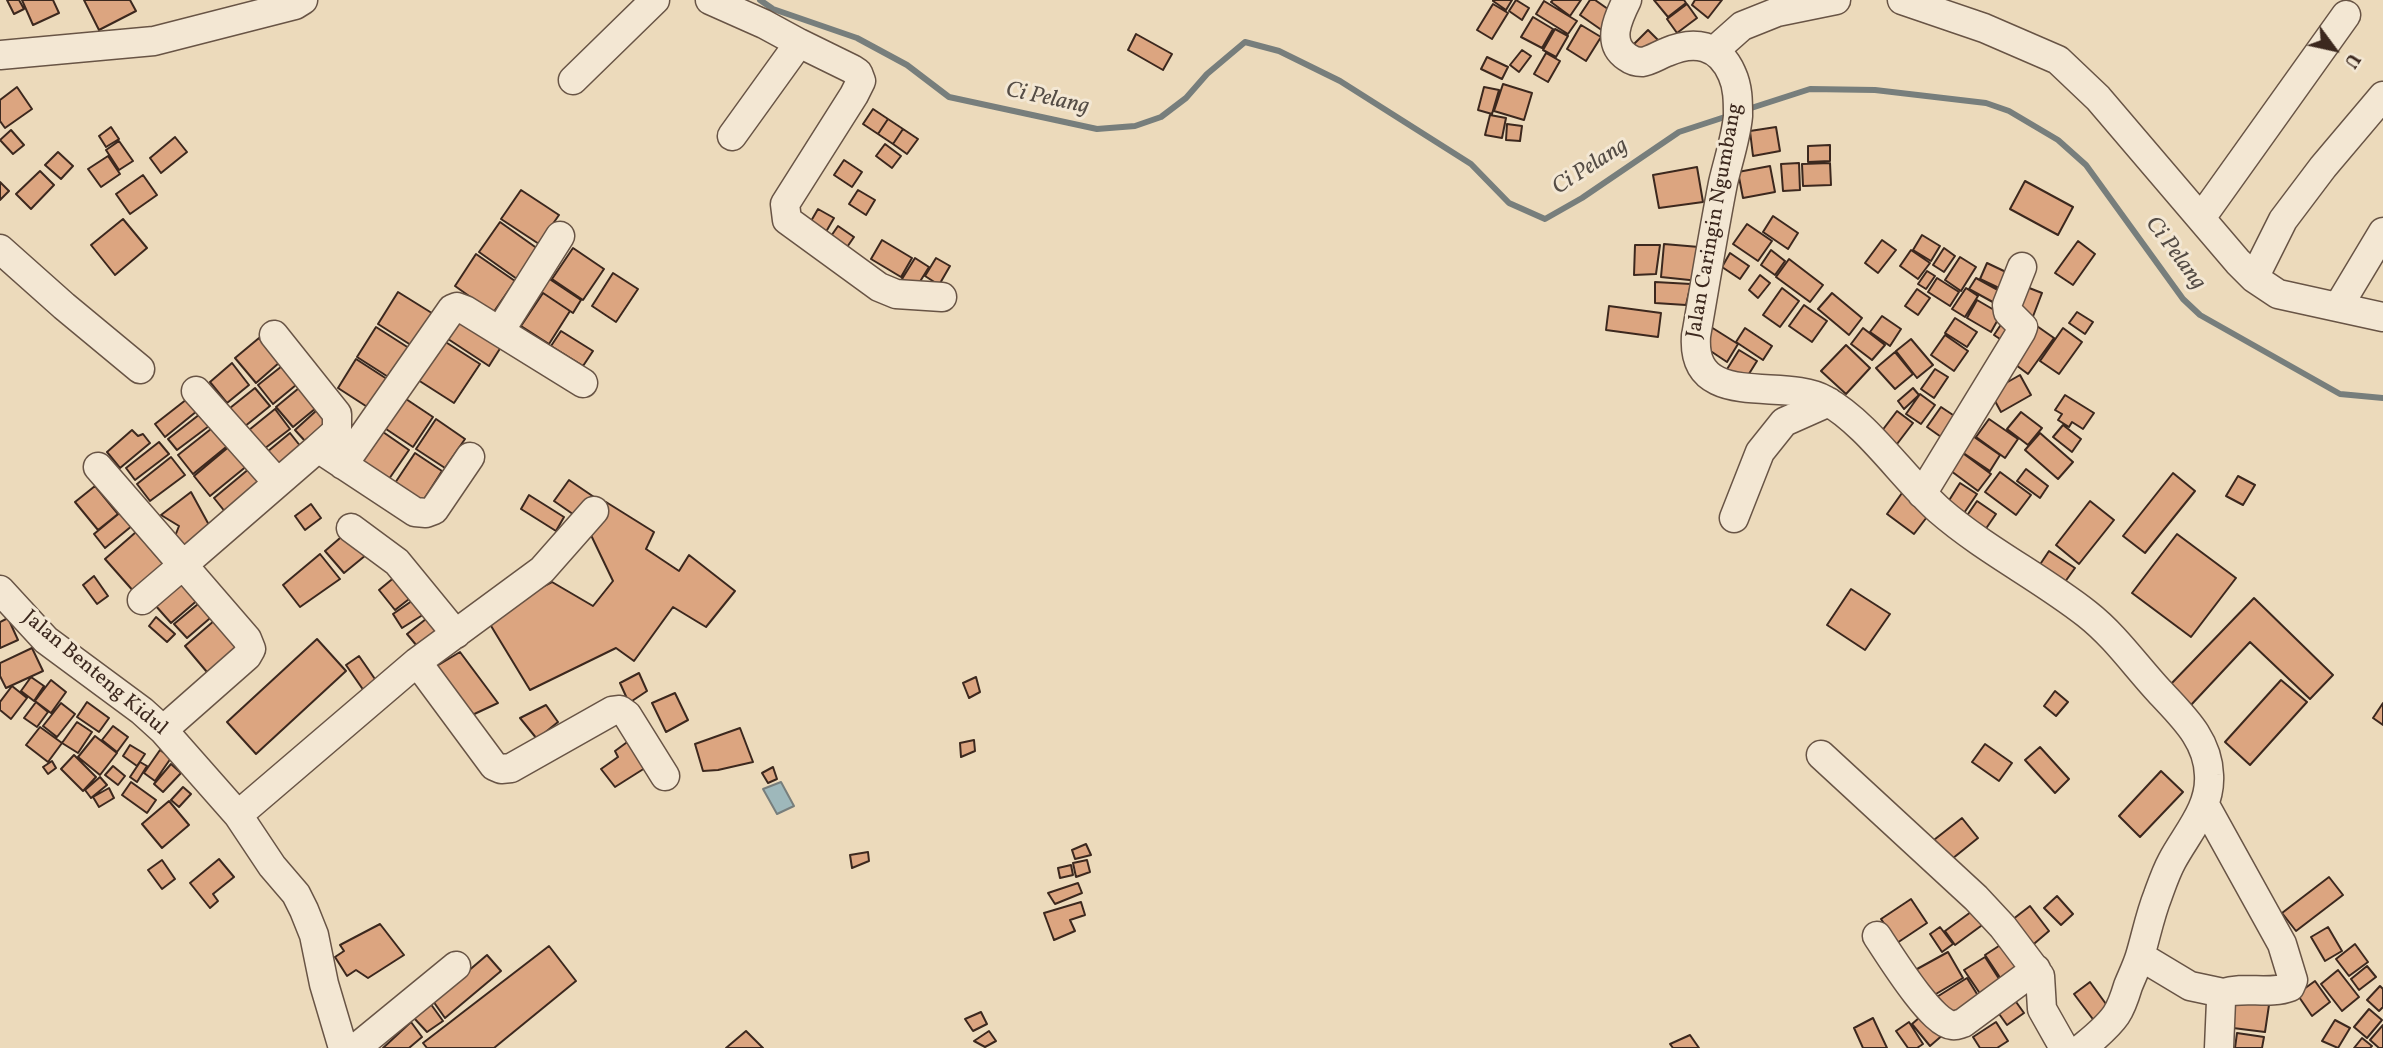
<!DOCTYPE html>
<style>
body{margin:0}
#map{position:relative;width:2383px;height:1048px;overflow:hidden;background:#ecdabb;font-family:Vollkorn,serif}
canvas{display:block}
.north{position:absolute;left:2299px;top:14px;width:70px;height:70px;-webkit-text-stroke:5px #f3e7d3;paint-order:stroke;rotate:123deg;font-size:19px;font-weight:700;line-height:28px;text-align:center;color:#3c281e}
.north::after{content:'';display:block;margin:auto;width:24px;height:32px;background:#3c281e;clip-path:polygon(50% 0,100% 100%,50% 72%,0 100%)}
</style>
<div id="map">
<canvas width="2383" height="1048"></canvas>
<div class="north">U</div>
</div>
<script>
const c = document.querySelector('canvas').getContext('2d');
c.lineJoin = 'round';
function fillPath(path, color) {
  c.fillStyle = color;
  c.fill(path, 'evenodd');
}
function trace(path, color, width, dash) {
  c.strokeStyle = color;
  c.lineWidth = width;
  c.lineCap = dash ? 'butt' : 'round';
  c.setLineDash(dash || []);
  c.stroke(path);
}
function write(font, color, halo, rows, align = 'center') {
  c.font = font + ' Vollkorn,serif';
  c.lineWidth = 6;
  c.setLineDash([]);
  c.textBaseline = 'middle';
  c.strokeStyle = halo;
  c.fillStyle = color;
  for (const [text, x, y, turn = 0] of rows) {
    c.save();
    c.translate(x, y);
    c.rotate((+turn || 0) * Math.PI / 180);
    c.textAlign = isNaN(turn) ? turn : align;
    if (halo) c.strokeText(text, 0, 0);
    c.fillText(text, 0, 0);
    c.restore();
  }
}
const water = new Path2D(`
 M781,782L794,806L777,814L763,789Z`);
fillPath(water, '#9eb8bb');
trace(water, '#777e7c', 2);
trace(new Path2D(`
 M760,0L773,9L857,38L907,65L949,97L1097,129L1135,126L1161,117L1186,98L1207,74L1245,42L1279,51L1340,81L1471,164L1509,203L1545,219L1582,198L1679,132L1731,115
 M1745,110L1810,89L1875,90L1986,103L2009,111L2058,140L2086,165L2183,299L2200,315L2340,394L2383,398`), '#777e7c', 6);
const building = new Path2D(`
 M7,0H19L24,9L14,14Z
 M22,0H53L59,13L33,25Z
 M84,0H130L136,11L99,30Z
 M1493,0H1512L1506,10L1493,1Z
 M1516,0L1529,8L1522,20L1509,11Z
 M1553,0H1581L1570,16L1551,2Z
 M1590,0H1595L1615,14L1603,31L1580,15Z
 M1654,0H1684L1686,3L1668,17Z
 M1695,0H1722L1708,18L1692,5Z
 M1544,1L1577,21L1568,34L1536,14Z
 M1493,4L1508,13L1492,39L1477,30Z
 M1687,4L1697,18L1677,33L1667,19Z
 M1533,17L1553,29L1542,48L1521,37Z
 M1581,25L1601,37L1586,61L1567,49Z
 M1555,29L1568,36L1556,57L1543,50Z
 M1648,30L1661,43L1642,61L1630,48Z
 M1136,34L1172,54L1163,70L1128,50Z
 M1522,50L1531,56L1519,72L1510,65Z
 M1546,53L1560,61L1548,82L1534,74Z
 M1487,57L1508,67L1502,79L1481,69Z
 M1503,84L1532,93L1524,120L1494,111Z
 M17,87L32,109L5,128L0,121V100Z
 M1484,87L1499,90L1492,114L1478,110Z
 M873,109L888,119L878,134L863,124Z
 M1490,115L1506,118L1502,138L1485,135Z
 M888,119L903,129L893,144L878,134Z
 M1507,124L1522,126L1520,141L1506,140Z
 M111,127L119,139L106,147L99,136Z
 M1776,127L1780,151L1753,156L1750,131Z
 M903,129L918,139L907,154L893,144Z
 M11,130L24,145L13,154L0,140Z
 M175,137L187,152L161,173L150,158Z
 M119,141L133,161L119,170L106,150Z
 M885,144L901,156L892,168L876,156Z
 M1830,145V161L1808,162V146Z
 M58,152L73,166L61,179L45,165Z
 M108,156L120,174L101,187L88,169Z
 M844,160L862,172L852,187L834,175Z
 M1799,163L1800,190L1783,191L1781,164Z
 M1830,163L1831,185L1803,186L1802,164Z
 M1770,166L1775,192L1743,198L1738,172Z
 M1697,167L1703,202L1659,208L1653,175Z
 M40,171L54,185L31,209L16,194Z
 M143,175L157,195L130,214L116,194Z
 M2025,181L2073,207L2058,235L2010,209Z
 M0,182L9,191L0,200Z
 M521,190L559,215L539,244L501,219Z
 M858,190L875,200L866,215L849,204Z
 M818,209L834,218L823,237L807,228Z
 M1773,216L1798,233L1788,249L1763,232Z
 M123,219L147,248L115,275L91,245Z
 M500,222L538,249L517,279L479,252Z
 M1747,224L1772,241L1758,261L1733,244Z
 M838,226L854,237L845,250L829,239Z
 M1922,235L1940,246L1931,261L1913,250Z
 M882,240L912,258L901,277L871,259Z
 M1882,240L1896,250L1878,273L1865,263Z
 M2078,241L2095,254L2073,285L2055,273Z
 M1664,244L1699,247V281L1661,277Z
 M1635,245H1660L1656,274L1634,275Z
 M573,248L604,269L583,300L552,279Z
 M1944,248L1955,256L1944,272L1933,265Z
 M1771,250L1785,261L1775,275L1761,265Z
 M1911,250L1930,263L1918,279L1900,266Z
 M1730,253L1749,266L1740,279L1722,267Z
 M476,254L515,281L493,313L455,286Z
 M1960,257L1976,267L1961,291L1945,280Z
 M915,258L929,267L916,288L902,279Z
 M936,258L950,266L939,285L925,276Z
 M1789,259L1823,285L1810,302L1776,277Z
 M1987,263L2006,272L1999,288L1980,279Z
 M1927,271L1935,276L1926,289L1918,284Z
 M613,273L638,289L616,322L592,306Z
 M542,274L581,300L573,313L534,287Z
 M1760,275L1770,283L1758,298L1749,290Z
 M1937,278L1959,292L1950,306L1928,292Z
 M1976,278L2007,295L2000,306L1969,289Z
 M1655,282L1691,284L1686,305L1655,303Z
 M2019,284L2042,293L2032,319L2009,309Z
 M1782,288L1799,301L1780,327L1763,315Z
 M1966,288L1978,296L1965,317L1952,309Z
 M1917,289L1930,298L1918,315L1905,306Z
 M398,292L435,315L414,347L378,324Z
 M543,293L570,311L549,344L521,326Z
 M1832,293L1862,318L1849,335L1818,309Z
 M1977,300L2001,314L1991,332L1967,318Z
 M1804,305L1827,321L1812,342L1789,326Z
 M1609,306L1661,313L1658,337L1606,330Z
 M2077,312L2093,322L2085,334L2069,323Z
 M1882,316L1901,329L1890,346L1870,332Z
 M1955,318L1977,332L1967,347L1945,333Z
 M457,319L501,347L489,366L445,337Z
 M2004,320L2009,345L1994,335Z
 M2034,324L2054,338L2028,374L2008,359Z
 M376,327L412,350L393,380L357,357Z
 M1711,327L1738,344L1727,362L1700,344Z
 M1745,328L1772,346L1763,360L1736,342Z
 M1863,328L1885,345L1872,360L1851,344Z
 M2063,328L2082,342L2059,374L2040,361Z
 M561,331L593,351L583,366L551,346Z
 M1945,335L1968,351L1954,371L1931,355Z
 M259,338L280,362L256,383L235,358Z
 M1911,339L1933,365L1917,378L1896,351Z
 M444,341L480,364L454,403L418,380Z
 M1846,345L1870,368L1846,394L1821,371Z
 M1739,350L1757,361L1742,385L1724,374Z
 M1895,352L1913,374L1895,389L1876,368Z
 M356,359L390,381L372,410L338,388Z
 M232,363L249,385L227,403L210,382Z
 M282,366L296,385L273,404L258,385Z
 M1935,369L1948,377L1934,398L1921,389Z
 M2020,375L2031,395L2001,412L1990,392Z
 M255,388L270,406L244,427L230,408Z
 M299,388L316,408L293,427L276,407Z
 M1913,388L1919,395L1904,409L1898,401Z
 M1920,394L1935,405L1921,424L1906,414Z
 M2065,395L2094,413L2083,429L2072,422L2069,427L2058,420L2062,414L2055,410Z
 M403,397L433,417L413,447L383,427Z
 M187,399L197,411L165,437L155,424Z
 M1941,407L1965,423L1951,444L1927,427Z
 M275,409L290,429L264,449L249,430Z
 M317,410L327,421L305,441L295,430Z
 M1897,411L1913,423L1894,448L1878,436Z
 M2021,412L2042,428L2028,445L2007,429Z
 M200,414L209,426L177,450L168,439Z
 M436,419L465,439L445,468L416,449Z
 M1989,419L2018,439L2005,458L1976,437Z
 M216,425L231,443L193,474L178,455Z
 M2063,425L2081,439L2072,452L2053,437Z
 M132,430L138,436L143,434L150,443L120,468L107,452Z
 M383,432L409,450L389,479L363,461Z
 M1967,432L2000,455L1990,471L1956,448Z
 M290,433L301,447L278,466L267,452Z
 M2040,433L2073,462L2058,479L2025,450Z
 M159,442L169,454L135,480L126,468Z
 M231,445L248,465L210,496L194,476Z
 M1960,451L1991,474L1978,491L1947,468Z
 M415,453L442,471L423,501L395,483Z
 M171,457L185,475L150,501L137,484Z
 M250,468L262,483L226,513L214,498Z
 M2026,469L2048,486L2040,498L2017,481Z
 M2000,472L2031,495L2016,515L1985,492Z
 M2173,473L2195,491L2145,553L2123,536Z
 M2238,476L2255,485L2243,505L2226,496Z
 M569,480L594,497L580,519L554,501Z
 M1960,483L1977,494L1964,513L1948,502Z
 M95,486L118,514L98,530L75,502Z
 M191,492L209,525L183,552L172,544L179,526L161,515Z
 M1902,493L1930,513L1914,534L1887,514Z
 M529,495L564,517L556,531L521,509Z
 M1977,501L1996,514L1985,530L1966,517Z
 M2090,501L2114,520L2079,564L2056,545Z
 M606,502L654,532L646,549L679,571L689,555L735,591L706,627L673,607L634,661L616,648L530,690L485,616L552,582L593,606L613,581L589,531Z
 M311,504L321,518L305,530L295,516Z
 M122,511L133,525L105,548L94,534Z
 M136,532L165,566L135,593L105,559Z
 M347,532L366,555L344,573L325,551Z
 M2177,534L2236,578L2191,637L2132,593Z
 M2049,551L2075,568L2062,586L2037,569Z
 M320,554L340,579L300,607L283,585Z
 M94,576L108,596L97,604L83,585Z
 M396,576L413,596L395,610L379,590Z
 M184,579L200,598L171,623L155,605Z
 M1851,589L1890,614L1865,650L1827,625Z
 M419,596L429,611L402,628L393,614Z
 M2254,598L2333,675L2310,699L2250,642L2191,705L2170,685Z
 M204,599L216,613L187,638L174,624Z
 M431,615L445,633L422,652L407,634Z
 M156,617L175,634L167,642L149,626Z
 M8,618L18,640L0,648V622Z
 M215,620L243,651L212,678L185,646Z
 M317,639L346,671L256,754L227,722Z
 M32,648L43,671L6,688L0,676V663Z
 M460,652L498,703L470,716L430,670Z
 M359,656L377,682L364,691L346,665Z
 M639,673L647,691L629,703L620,683Z
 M31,677L44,686L34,701L21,691Z
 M976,677L980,692L969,698L963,683Z
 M51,680L66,692L51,713L35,701Z
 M2281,680L2307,702L2250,765L2225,742Z
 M12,686L27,698L11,719L0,710V702Z
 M2055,691L2068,702L2056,716L2044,706Z
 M675,693L688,720L666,732L652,703Z
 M36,702L48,712L37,727L24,718Z
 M87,702L109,718L99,732L77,717Z
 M61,703L75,714L57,737L43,726Z
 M2383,703V725L2373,718Z
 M546,705L558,722L537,739L520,718Z
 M77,722L92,732L78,753L62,743Z
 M113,726L128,737L117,752L102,740Z
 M40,727L62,743L48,762L26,745Z
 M740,728L753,762L718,770L703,771L695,744Z
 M95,736L117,753L100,775L78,757Z
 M630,740L645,768L615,787L601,769L618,757L615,751Z
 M974,740L975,751L961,757L960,743Z
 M1985,744L2012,763L1999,781L1972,762Z
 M130,745L145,754L137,766L123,756Z
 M2040,747L2069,779L2055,793L2025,760Z
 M160,750L171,758L155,781L144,773Z
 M74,755L96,777L83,791L61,769Z
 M52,761L56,768L48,774L43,767Z
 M140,762L147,766L137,782L130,777Z
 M171,764L181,773L163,792L154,784Z
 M113,766L125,776L118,785L105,775Z
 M773,767L777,779L768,783L762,773Z
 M2161,771L2183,792L2140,837L2119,816Z
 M100,777L107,785L91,798L85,790Z
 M131,782L156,800L147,813L122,795Z
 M183,787L191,794L179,807L171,800Z
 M109,788L114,798L99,807L93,797Z
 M169,801L189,825L162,848L142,824Z
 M1962,818L1978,838L1947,863L1930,843Z
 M1086,844L1091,855L1075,859L1072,850Z
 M868,852L869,861L852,868L850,855Z
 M219,859L234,877L213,894L218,901L210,908L190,883Z
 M162,860L175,879L162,889L148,870Z
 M1087,860L1090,872L1076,877L1073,863Z
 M1071,865L1073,875L1060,878L1058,868Z
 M2329,877L2343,895L2296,931L2282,913Z
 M1078,883L1082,893L1055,904L1048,893Z
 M2057,896L2073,914L2061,925L2044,908Z
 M1911,899L1927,923L1897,943L1881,919Z
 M1081,902L1085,915L1070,920L1075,931L1054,940L1044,913Z
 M2030,906L2049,931L2028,949L2008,923Z
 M1975,909L1985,923L1955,945L1945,931Z
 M380,924L404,955L368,978L356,970L347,976L335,957L344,951L340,945Z
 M1940,927L1953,944L1942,952L1930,934Z
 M2328,927L2342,951L2325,961L2311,937Z
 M2008,940L2023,963L2001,979L1985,955Z
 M2355,944L2368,962L2349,976L2336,959Z
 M549,946L576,981L494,1048H427L423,1043Z
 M1948,952L1963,978L1924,1001L1908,974Z
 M487,955L501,971L445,1018L433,1001Z
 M1985,957L2003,985L1983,998L1964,970Z
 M2367,966L2376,977L2359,990L2351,979Z
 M2338,970L2359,997L2342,1011L2321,984Z
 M1967,978L1982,1002L1947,1022L1932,1000Z
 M2315,981L2330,1002L2312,1016L2297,994Z
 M2090,982L2114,1015L2098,1026L2074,994Z
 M2380,986L2383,989V1007L2379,1011L2367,1000Z
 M2009,992L2024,1013L2007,1025L1992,1004Z
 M2235,997L2269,1005L2265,1032L2225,1027Z
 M430,1003L443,1021L427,1032L414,1018Z
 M2369,1009L2382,1020L2367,1038L2354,1027Z
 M1927,1011L1945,1033L1930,1046L1912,1024Z
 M981,1012L987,1024L973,1031L965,1019Z
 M1873,1018L1887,1048H1863L1854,1028Z
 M2335,1020L2350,1028L2338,1048L2322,1041Z
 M411,1022L422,1037L409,1048H383Z
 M1909,1022L1923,1044L1917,1048H1908L1896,1031Z
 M1996,1022L2008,1041L1997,1048H1980L1973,1037Z
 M2383,1025V1048H2379L2370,1040Z
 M746,1031L763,1048H726Z
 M989,1031L996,1041L985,1047L974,1041Z
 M2237,1033L2264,1037L2262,1048H2235Z
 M1690,1035L1699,1048H1673L1670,1044Z
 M2362,1038L2372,1046L2370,1048H2354Z`);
fillPath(building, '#dca580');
trace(building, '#3c281e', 2);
const minor = new Path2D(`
 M710,0L764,24L799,43L732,136
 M1627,0C1618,18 1606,43 1627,57C1631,60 1637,62 1642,62C1650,61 1659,55 1667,52C1694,40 1719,44 1732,74C1738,87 1738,101 1738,116C1736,138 1728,161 1723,183C1713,234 1705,285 1696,336C1691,412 1785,376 1825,400C1868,424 1902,477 1939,510C1985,550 2040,577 2087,614C2115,636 2135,665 2159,691C2182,716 2208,739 2209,775C2211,808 2187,833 2172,861C2166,872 2162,884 2158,895C2150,915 2146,936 2140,956C2137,966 2132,976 2128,986C2125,996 2122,1006 2116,1015C2107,1028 2094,1038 2082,1048
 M1902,0L1984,28L2058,60L2098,98L2238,262L2254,278L2278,294L2383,317
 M799,43L852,69L858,73L861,81L854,95L785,204L787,220L879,287L896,294L942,297
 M1715,50L1742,26L1777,12L1836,0
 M0,55L154,41L295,5L303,0
 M573,80L655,0
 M2201,218L2346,15
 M0,249L64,306L140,369
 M2254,278L2283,220L2323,167L2383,96
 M2338,307L2383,232
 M500,331L560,236
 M274,335L337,414V431L318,448
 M196,391L277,482
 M343,465L452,309L457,307L465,310L583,383
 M98,467L183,565L142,600
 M1922,494L2021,332L2023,327L2008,312L2007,305L2022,267
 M1734,518L1760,452L1784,422L1829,402
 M351,528L397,562L456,634
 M0,590L46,640L142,711L163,730L238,815L272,866L296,894L304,910L314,935L324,984L343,1048
 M417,662L494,766L501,769L511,768L612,711L620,710L627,715L665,776
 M163,730L247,656L251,649L247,639L183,565L318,448L415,512L426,513L434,510L470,457
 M1821,755L1976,898L2003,927L2040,976L2042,1009L2064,1048
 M2205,805L2282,944L2293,980L2290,987C2269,995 2245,986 2223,993L2221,1001L2219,1048
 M238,815L417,662L542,570L594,511
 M1877,936C1889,954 1932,1024 1952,1025C1956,1026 1959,1024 1963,1023L2036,969
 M2140,956L2190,986L2223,993
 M356,1048L456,966`);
trace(minor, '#685445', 31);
trace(minor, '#f3e7d3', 28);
write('21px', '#3c281e', '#f3e7d3', [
 ["Jalan Caringin Ngumbang",1716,221,-80],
 ["Jalan Benteng Kidul",94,674,40]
]);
write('italic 23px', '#544c45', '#f3e7d3', [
 ["Ci Pelang",1047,100,12],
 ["Ci Pelang",1591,168,-33],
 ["Ci Pelang",2174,254,53]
]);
</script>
